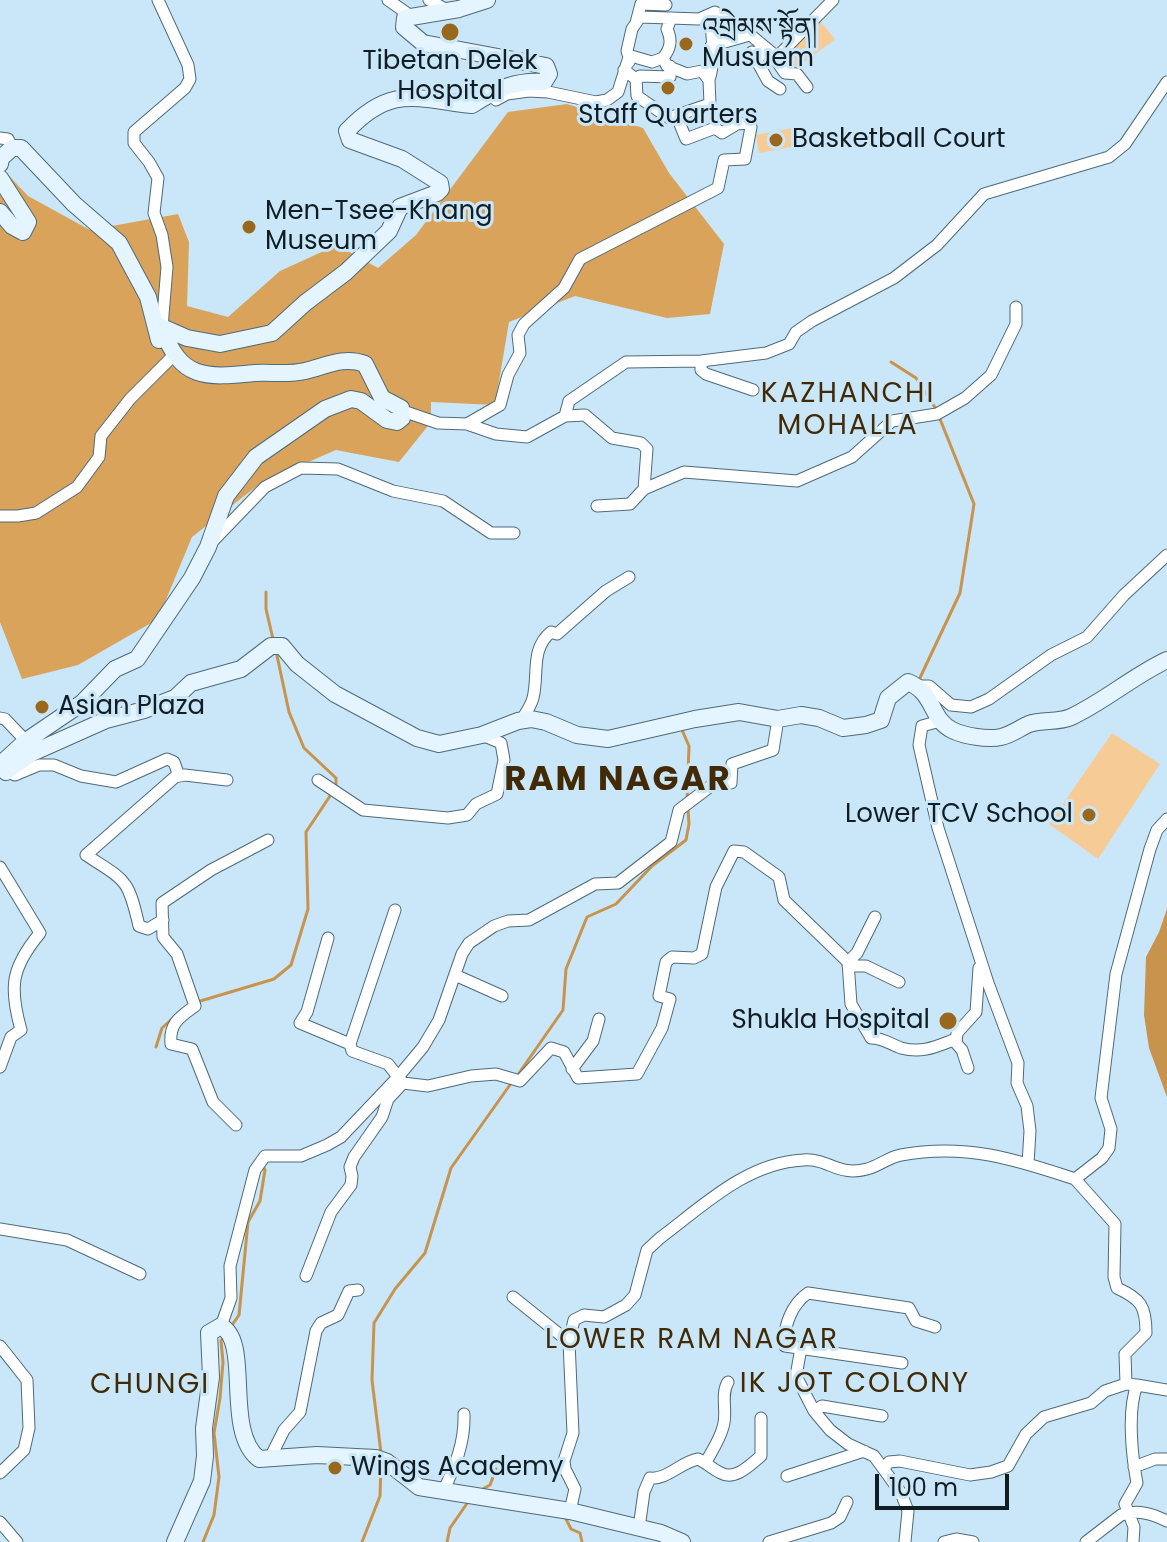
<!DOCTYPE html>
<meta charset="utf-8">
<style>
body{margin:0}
#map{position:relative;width:1167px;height:1542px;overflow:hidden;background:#c9e7f8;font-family:Poppins,sans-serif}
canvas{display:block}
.scale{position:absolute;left:875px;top:1474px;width:134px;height:36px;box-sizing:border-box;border:4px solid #121d23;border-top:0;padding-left:10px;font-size:24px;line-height:28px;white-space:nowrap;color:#121d23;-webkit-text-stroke:6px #c9e7f8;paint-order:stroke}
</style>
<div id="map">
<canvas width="1167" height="1542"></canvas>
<div class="scale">100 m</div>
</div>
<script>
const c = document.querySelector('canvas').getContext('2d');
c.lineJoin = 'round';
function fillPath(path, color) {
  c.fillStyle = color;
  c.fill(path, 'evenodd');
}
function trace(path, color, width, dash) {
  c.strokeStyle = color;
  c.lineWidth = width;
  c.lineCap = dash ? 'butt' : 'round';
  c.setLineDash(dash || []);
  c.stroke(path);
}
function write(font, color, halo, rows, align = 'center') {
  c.font = font + ' Poppins,"Noto Serif Tibetan",sans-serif';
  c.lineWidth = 6;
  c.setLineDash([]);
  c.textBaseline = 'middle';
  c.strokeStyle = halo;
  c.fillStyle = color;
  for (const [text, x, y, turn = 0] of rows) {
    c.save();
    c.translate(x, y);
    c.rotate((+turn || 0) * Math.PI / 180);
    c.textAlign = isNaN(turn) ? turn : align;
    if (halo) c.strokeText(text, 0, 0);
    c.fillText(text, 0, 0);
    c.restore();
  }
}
fillPath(new Path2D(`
 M820,21L835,39L796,69L784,54Z
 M793,128L797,146L759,153L756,135Z
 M1112,733L1160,764L1098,859L1049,824Z`), '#f6cb96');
fillPath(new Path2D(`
 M567,104L643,128L669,173L724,244L710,314L667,318L575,296L509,322L495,405L431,402V422L399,462L336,450L262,482L192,537L158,619L78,665L22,679L0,622V166L28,196L90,230L178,214L189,242L187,306L228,317L280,271L337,245L378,268L416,235L508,112Z`), '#d9a35c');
fillPath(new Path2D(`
 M1167,909V1097L1149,1048L1144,1015L1146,957L1159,932Z`), '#c8934c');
trace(new Path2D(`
 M891,362L916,378L936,409
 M266,592V609L273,639
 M276,651L289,712L304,748L336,778V787
 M918,682L960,593L974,504L940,419
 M682,730L689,746L687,801
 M197,1002L274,979L291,965L308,909L306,832L332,793
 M156,1047L162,1028L183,1009
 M517,1076L563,1010L566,969L587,917L616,904L652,866L686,840L689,824L688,809
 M230,1328L239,1315L248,1222L260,1201L265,1170L263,1166
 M381,1453L372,1380L374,1323L395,1289L425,1253L451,1168L512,1082
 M481,1490L490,1485L496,1469
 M565,1517L571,1529L580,1533L582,1542
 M203,1542L214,1515L219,1477L214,1433L220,1398L223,1362L221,1341L224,1337
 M362,1542L380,1496L381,1465
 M447,1542L450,1528L468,1502`), '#c8934c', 3);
const street = new Path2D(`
 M158,0L188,65L190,79L185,88L134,132V143L149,162L158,178L154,213L162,235L167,267L162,327
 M388,0L411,16
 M429,0L447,10
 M636,23L641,4L666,5
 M711,46L746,36
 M758,51L776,60L785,73L797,74L807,87
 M752,52L768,81L780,89
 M629,62L631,56L652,62L663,58
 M624,70L636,79L637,96L669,118L710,104L709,80L702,71L687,74L667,66L663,58C671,48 672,40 667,29L671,18
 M709,80C716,59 712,37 710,15
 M636,81L640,76L670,77V66
 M496,100L507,94L529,91L548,92L596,102L607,100L618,92L629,57L627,51L632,29L640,17L699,19L715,12L736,23L777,57L833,0
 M0,138L8,139L12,148
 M701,361V370L706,374L753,390
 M403,411L438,423L467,424L496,434L527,437L565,416L569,401L626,362L701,361L766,353L789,344L796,332L812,321L894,278L937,245L984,194L1109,157L1125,144L1167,82
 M565,416L585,415L612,438L641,443L647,449L644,489
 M467,424L500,405L508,375L520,353L518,335L524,324L564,288L580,259L718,188L724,160L745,159L751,127L749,123L737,124L722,133L715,128L686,139L677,117
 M597,506L630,504L644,489L684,472L797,481L852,457L892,421L937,414L965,398L991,375L1016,324V307
 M0,516H18L36,513L77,487L99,457L101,436L130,399L170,359
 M213,541L265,487L301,468L338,469L393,491L443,501L491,533H514
 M919,686H929L951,705L971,707L989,699L1051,655L1087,637L1124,595L1167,555
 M0,718L5,719L26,741
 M521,721C525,714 531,706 533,698C539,675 530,649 551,632L557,634L606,591L629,577
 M940,721L922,726L919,745L938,828L988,983L1018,1063L1017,1083L1027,1106L1030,1131L1028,1164
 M6,771L15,775L39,765H54L81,776L116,782L167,759L174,762L179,776
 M318,780L363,810L448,818L467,815L476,804L497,794L504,760L501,743L482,735
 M0,867L40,933C11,968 9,987 21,1030L11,1037L0,1067
 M163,920L148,929L139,926C128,878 126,881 86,855L175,777L185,775L227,780
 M328,938L307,1012L300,1023L350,1044L352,1051L388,1064L403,1083L428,1086L471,1076L496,1074L520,1081L551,1048L564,1052L578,1078L637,1074L662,1028L670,999L659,996L666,962L672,957L694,958L702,954L716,887L734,851L744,852L779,877L784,900L848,962L851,1004L871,1038C883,1038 890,1044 901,1048C923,1054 937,1046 956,1039
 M848,962L857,953L875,917
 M848,966H866L899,982
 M455,975L502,996
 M350,1044L395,910
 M968,1068L962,1050L956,1043L957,1033L976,1012L979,968
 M572,1069L593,1041L599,1019
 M236,1125L213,1102L192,1049L171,1044C169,1023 180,1017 195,1006L177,954L163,937L162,903L211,870L268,840
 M1075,1179L1115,1224L1114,1277L1117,1288C1141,1299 1146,1306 1146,1333L1125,1354L1126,1384L1137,1385C1127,1410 1132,1457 1137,1483L1125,1504L1134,1527L1133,1542
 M0,1229L67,1240L140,1274
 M306,1276L331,1212L351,1185L352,1176L350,1167L354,1157L382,1117L388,1099L403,1083
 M513,1297L569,1342
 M221,1326L231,1298L230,1266L255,1170L265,1156H301L327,1145L341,1137L398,1077L423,1047L439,1020L462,954L469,943L494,926L508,921L529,920L595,884L618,883L671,842L679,810L712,785L731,783L732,764L773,750L778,719
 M0,1346L27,1380L29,1428L24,1450L0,1473
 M801,1348L796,1376L814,1411L830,1430L848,1444L874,1456L901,1493L908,1511L905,1542
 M902,1363L785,1346C783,1326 792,1304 808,1293L909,1308L916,1321L935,1327
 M1137,1385L1167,1390
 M814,1411L822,1406L882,1416
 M269,1460L284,1430L300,1412L316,1331L321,1323L338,1315L349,1291L358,1290
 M706,1462C712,1451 720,1439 723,1427C728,1412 720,1395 728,1382
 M1134,1467L1155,1459H1167
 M884,1468L889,1462L900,1461L970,1475L991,1472L1008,1466L1026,1434L1044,1417L1091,1403L1105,1391L1126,1384
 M787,1476L864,1451
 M443,1492C455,1466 465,1443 464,1414
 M570,1511L575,1489L565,1469L564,1461L573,1433L569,1342L574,1320L584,1315L604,1317L626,1305L635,1295L647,1250L660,1238C703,1206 746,1163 803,1160C829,1158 838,1177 867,1169C879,1166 889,1157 901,1155C965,1143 1015,1159 1075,1179L1102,1158L1109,1148L1111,1129L1101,1098L1116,974L1150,849L1157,830L1167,819
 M0,1522L17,1542
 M639,1528L644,1492L650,1478C667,1480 681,1462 698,1459C707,1463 712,1469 721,1473C735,1481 750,1465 761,1456V1418
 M769,1542L831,1523L840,1517L847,1502
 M944,1542L956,1539L973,1542
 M1086,1542L1121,1515C1138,1509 1152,1514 1167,1521`);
const secondary = new Path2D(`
 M0,164L1,158L12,148H21L74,204L119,243L148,297L159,340
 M0,178L28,222L23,232L12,226L0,212
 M0,765L26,741L82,703L115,669L137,659L192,578L208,547L226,496L256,457L325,409L351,399L361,401L387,420L397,422L402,418L401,408L382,398L365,364C343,356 326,366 305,371C288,375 272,372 255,373C205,378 180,380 162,327L187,338L220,344L272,333L305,303L346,272L389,231L400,207L437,193L441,189L440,183L402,159L350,140L347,131C391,84 417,99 472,105C497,89 515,80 544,82L549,74L546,66L423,43L404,27L405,18L459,9L487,0
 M6,772L32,753L106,720L144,710L175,698L191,683L241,669L271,646H282L297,664L335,694L417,738L439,744L482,735L518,721L531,719L546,722L577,735L608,739L695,719L739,712L778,719L801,715L819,718L843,728L866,725L881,720L888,698L908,682C935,693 930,719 952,730C964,736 988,740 1001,737C1011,735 1020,728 1029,724C1042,719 1058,723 1071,717C1105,701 1133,676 1167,660
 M175,1542L202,1481L205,1456L204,1428L211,1377L209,1333L221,1326C252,1342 223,1431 259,1459L317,1455L376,1458L387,1462L419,1487L570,1511L661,1533L682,1542`);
trace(street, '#4f6a79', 13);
trace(secondary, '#4f6a79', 18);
trace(street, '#fff', 11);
trace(secondary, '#e5f5ff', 16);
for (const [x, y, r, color] of [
 [450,32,10,"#9a681c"],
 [686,44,8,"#9a681c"],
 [668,88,8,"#9a681c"],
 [776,140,8,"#9a681c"],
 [249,227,8,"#9a681c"],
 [42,707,8,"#9a681c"],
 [1089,815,8,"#9a681c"],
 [948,1021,10,"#9a681c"],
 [335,1468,8,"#9a681c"]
]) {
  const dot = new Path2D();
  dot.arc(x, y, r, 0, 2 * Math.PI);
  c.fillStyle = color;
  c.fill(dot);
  trace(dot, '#c9e7f8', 3);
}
write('26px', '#121d23', '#c9e7f8', [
 ["འགྲེམས་སྟོན།",702,29],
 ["Musuem",702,59],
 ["Tibetan Delek",450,62,"center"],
 ["Hospital",450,92,"center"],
 ["Staff Quarters",668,116,"center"],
 ["Basketball Court",792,140],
 ["Men-Tsee-Khang",265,212],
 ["Museum",265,242],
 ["Asian Plaza",58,707],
 ["Lower TCV School",1073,815,"right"],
 ["Shukla Hospital",930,1021,"right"],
 ["Wings Academy",351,1468]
], 'left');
c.letterSpacing = '2px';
write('28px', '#422a06', '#c9e7f8', [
 ["KAZHANCHI",848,395],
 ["MOHALLA",848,427],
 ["LOWER RAM NAGAR",692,1341],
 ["IK JOT COLONY",855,1385],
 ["CHUNGI",150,1386]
]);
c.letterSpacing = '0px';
c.letterSpacing = '2px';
write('bold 34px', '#422a06', '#c9e7f8', [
 ["RAM NAGAR",618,781]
]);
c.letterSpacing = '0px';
</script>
